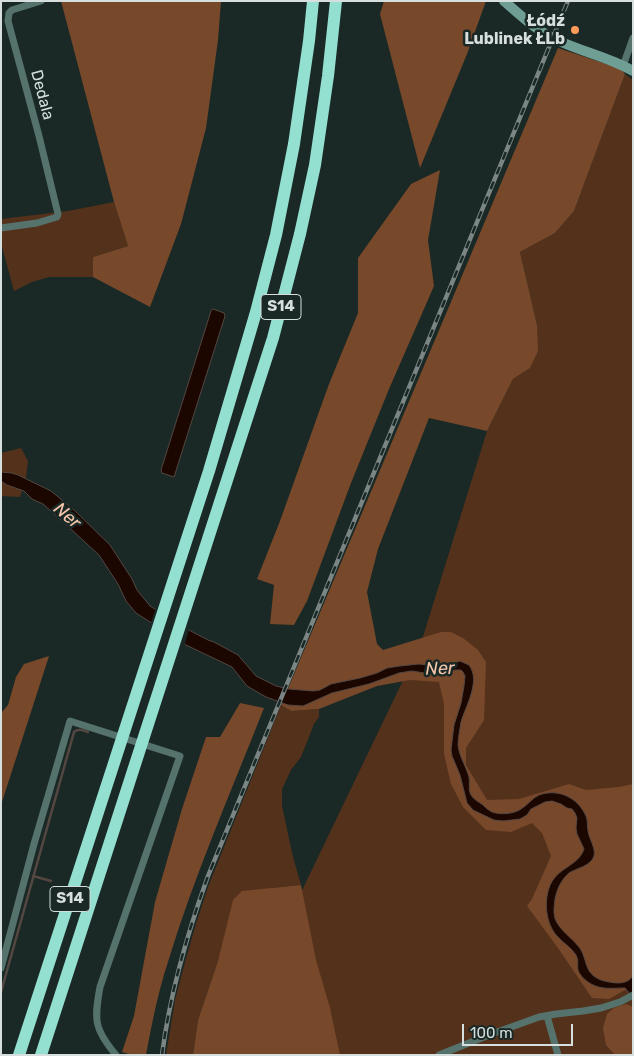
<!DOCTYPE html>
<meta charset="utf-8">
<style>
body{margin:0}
#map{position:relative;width:634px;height:1056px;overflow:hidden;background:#1a2926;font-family:Rubik,sans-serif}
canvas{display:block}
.frame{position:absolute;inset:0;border:2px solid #d6dfdd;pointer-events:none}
.scale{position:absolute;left:462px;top:1024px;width:111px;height:22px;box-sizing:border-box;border:2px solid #d6dfdd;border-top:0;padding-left:6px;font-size:15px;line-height:18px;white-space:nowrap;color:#d6dfdd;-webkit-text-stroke:4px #1a2926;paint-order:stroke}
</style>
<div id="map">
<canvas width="634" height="1056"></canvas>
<div class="frame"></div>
<div class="scale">100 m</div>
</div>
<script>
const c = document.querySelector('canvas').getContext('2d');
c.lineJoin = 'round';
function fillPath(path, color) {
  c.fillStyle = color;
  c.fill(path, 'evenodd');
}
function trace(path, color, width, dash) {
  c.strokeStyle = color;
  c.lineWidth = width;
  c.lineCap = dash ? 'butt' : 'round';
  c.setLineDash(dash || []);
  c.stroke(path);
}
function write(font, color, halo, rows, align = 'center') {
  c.font = font + ' Rubik,sans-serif';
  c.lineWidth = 5;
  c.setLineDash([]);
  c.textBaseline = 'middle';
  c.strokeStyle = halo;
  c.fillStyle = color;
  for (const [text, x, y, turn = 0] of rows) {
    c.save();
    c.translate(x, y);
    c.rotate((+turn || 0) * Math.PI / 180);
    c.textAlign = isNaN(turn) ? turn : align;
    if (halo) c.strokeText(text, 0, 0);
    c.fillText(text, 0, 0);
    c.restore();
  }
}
fillPath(new Path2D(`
 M625,74L633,80V1055H263L295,905L421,643L487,431L513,379L530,368L537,325L520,252L555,233L574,211Z
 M114,202L128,246L93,257V277H49L32,282L14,291L1,243V219L68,211Z
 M21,448L28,461L26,477L20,497L1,496V453Z
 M281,705L291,711L319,709V717L314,724L301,757L291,770L282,789V806L293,857L301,885L271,888L218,961L198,1020L193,1055H166L175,1000L185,962L196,924L208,887Z`), '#54311b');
fillPath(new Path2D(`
 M61,1H221L218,40L206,128L181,224L150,307L93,277V257L128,246L114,202Z
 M384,1H486L467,54L420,168L380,14Z
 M558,48L621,69L625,74L574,211L555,233L520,252L537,325L538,351L530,368L513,379L487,431L429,418L378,549L367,592L377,644L383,650L441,632H451L463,638L478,650L486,662L484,720L466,748V765L487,800L519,799L569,784L586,790L619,787L633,784V985L625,990L609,999L592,998L558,948L527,906L532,899L551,856L542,833L532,823L511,832L486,830L463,807L451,784L444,754V704L439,682L410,680L377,686L319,709L291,711L281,705Z
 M440,170L428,240L434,286L389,389L351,483L307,601L294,625L270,624L274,585L257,579L280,521L329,384L358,313V258L411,184Z
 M49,656L1,805V713L8,705L16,677L24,664Z
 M240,703L264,708C231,792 194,876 168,962C158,992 152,1023 146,1055H132L122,1052L134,1016L155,902L182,809L206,737H220Z
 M301,885L316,960L330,1008L340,1055H193L198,1020L218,961L233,900L242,891Z
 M626,1004L633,1007V1055H615L606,1045L603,1028L607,1014L614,1008Z`), '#78482a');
const water = new Path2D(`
 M213,309L224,313L225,316L174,477L162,473L161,470L211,311Z
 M1,472L12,473L18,475L51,491L74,510L110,545L132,579L137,590L150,606L185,628L208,640L214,642L238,655L256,676L276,686L289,689L313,691L320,690L331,684L360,678L377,673L387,668L400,666L419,664L442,667L460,661L469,665C481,681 466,705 461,722C460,729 458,738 458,745C459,756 466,766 469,777C470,783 468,790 471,795C474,800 479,802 483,805C486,808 488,810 492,812C500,815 514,814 521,809C528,805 532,798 539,795C559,788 578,798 586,816C588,821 587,826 588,831C589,839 596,848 594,856C591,866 577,868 569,873C561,880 557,889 555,899C554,907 553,914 556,921C561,931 572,938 579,947C588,959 583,973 601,980C607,982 621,985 627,981C629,981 632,977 633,976V993L631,995L625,988C613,988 602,990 591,984C586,981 580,976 578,970C577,965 579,961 576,955C571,947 563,943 557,936C546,924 544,903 549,888C556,867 578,867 584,849L577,834L576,828L577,818L575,813L572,809L567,808L561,804L552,801L545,802L531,809L527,815L520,819L503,821L494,820L473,810L467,803L460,775L452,756L451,750L454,725L461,703L464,686L465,676L463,672L461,670H455L437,675L412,671L399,673L369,684L332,693L303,706L288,705L266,697L247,686L232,667L186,645L136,613L126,601L118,584L99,555L60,519L43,504L32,499L24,491L7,485L1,481Z`);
fillPath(water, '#1c0600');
trace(water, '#544742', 1);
fillPath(new Path2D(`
 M156,607L190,627L184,646L150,626Z`), '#1a2926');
trace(new Path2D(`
 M33,876L51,881
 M1,992L74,732C78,728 83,730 88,732`), '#544742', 2.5);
trace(new Path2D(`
 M623,66L633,38
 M1,228L37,223L57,217L58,214L39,136L8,21L9,13L12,10L41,1
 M1,968L34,844L70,721L180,756L100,987C94,1020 94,1029 116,1055
 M547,1016L558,1055
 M439,1055L489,1035L539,1017L556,1014L583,1011L601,1008L620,1002L633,995`), '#55726c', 7);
trace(new Path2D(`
 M504,1C521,16 537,31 557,40C582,52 609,57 633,71`), '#6e9e94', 10);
trace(new Path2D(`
 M19,1055L209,471L256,312L276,235L294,144L309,41L313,1
 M41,1055L273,338L300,234L315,165L328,76L336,1`), '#93dfd0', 12);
const rail = new Path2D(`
 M162,1055C170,993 187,934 208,876L568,1`);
trace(rail, '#7b8684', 4.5);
trace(rail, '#1a2926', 2.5, [8]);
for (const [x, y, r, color] of [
 [575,30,5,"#ff9b5a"]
]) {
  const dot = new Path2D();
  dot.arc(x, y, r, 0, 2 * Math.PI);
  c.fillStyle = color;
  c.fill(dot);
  trace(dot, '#1a2926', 2);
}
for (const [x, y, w] of [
 [281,307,40],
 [70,899,40]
]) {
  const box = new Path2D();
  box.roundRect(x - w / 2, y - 12.5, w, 25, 4);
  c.fillStyle = '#1a2926';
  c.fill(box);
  trace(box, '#d6dfdd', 1);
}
write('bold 15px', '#d6dfdd', null, [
 ["S14",281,307],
 ["S14",70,899]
]);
write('bold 16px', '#d6dfdd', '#1a2926', [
 ["Łódź",565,21],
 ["Lublinek ŁLb",565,39]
], 'right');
write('16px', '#d6dfdd', '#1a2926', [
 ["Dedala",42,95,75]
]);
write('italic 18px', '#f5c6ab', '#1a2926', [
 ["Ner",67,516,41],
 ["Ner",440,669,-2]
]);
</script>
